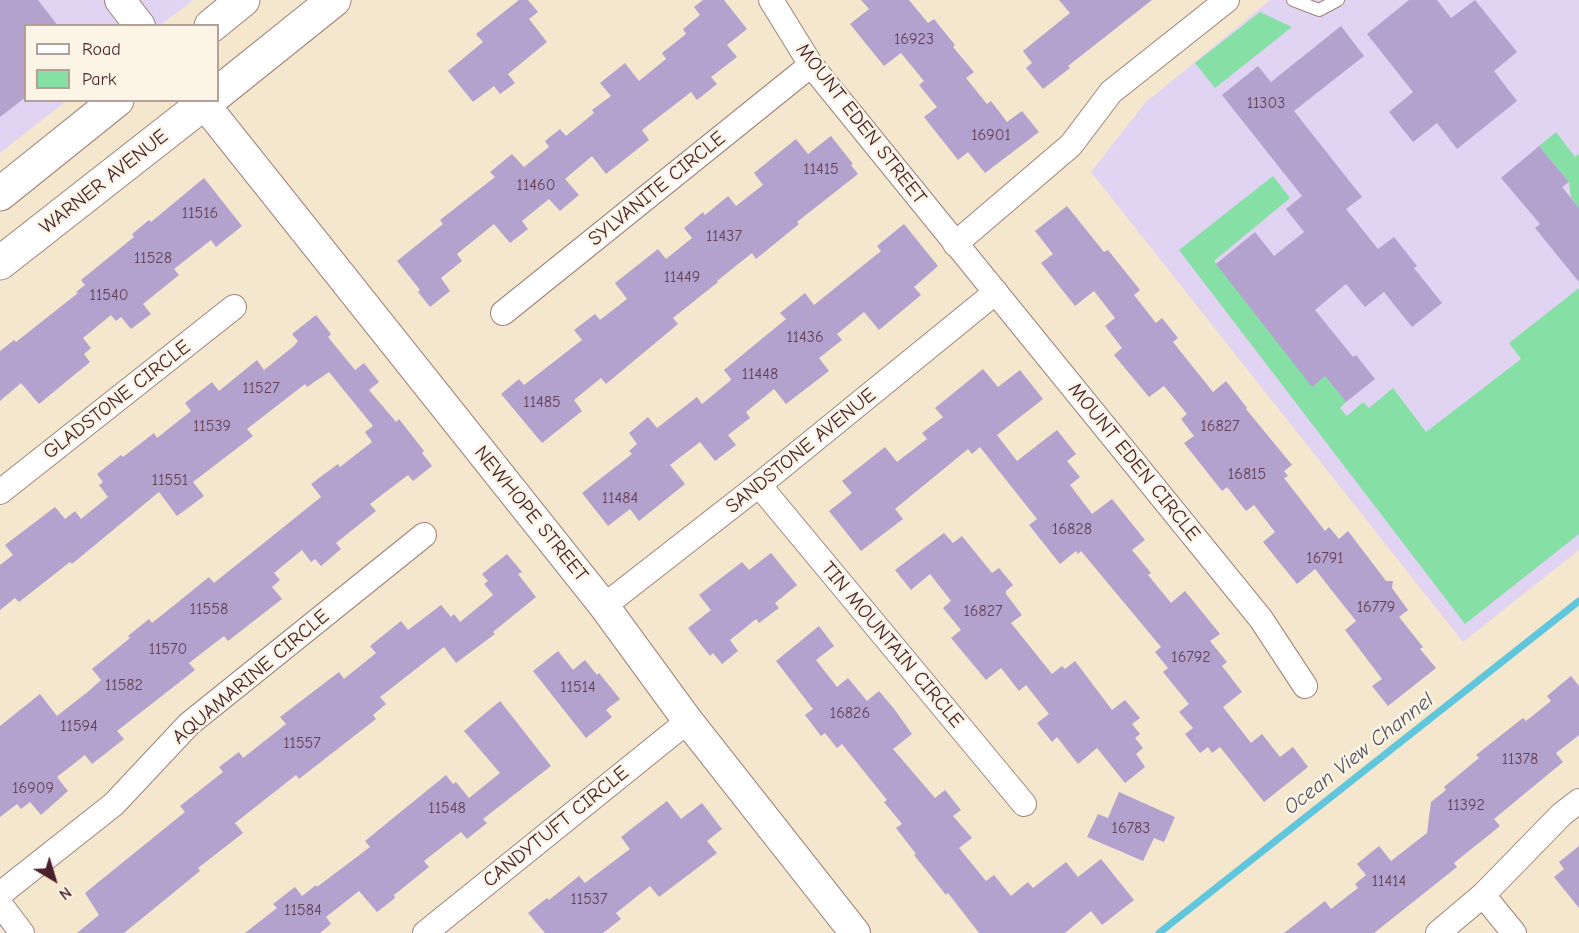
<!DOCTYPE html>
<style>
body{margin:0}
#map{position:relative;width:1579px;height:933px;overflow:hidden;background:#f4e7cd;font-family:"Comic Neue",sans-serif}
canvas{display:block}
.legend{position:absolute;left:24px;top:24px;width:195px;height:78px;box-sizing:border-box;background:#fcf5e5;border:2px solid #b59f9b;margin:0;padding:8px 10px;list-style:none;font-size:18px;color:#4a1f2b}
.legend li{display:flex;align-items:center;gap:12px;height:30px}
.legend b{width:30px;border:2px solid #b59f9b}
.north{position:absolute;left:24px;top:849px;width:60px;height:60px;-webkit-text-stroke:4px #fcf5e5;paint-order:stroke;rotate:142deg;font-size:16px;font-weight:700;line-height:24px;text-align:center;color:#4a1f2b}
.north::after{content:'';display:block;margin:auto;width:21px;height:27px;background:#4a1f2b;clip-path:polygon(50% 0,100% 100%,50% 72%,0 100%)}
</style>
<div id="map">
<canvas width="1579" height="933"></canvas>
<ul class="legend">
<li><b style="height:8px;background:#fff"></b>Road</li>
<li><b style="height:16px;background:#86e0a6"></b>Park</li>
</ul>
<div class="north">N</div>
</div>
<script>
const c = document.querySelector('canvas').getContext('2d');
c.lineJoin = 'round';
function fillPath(path, color) {
  c.fillStyle = color;
  c.fill(path, 'evenodd');
}
function trace(path, color, width, dash) {
  c.strokeStyle = color;
  c.lineWidth = width;
  c.lineCap = dash ? 'butt' : 'round';
  c.setLineDash(dash || []);
  c.stroke(path);
}
function write(font, color, halo, rows, align = 'center') {
  c.font = font + ' "Comic Neue",sans-serif';
  c.lineWidth = 5;
  c.setLineDash([]);
  c.textBaseline = 'middle';
  c.strokeStyle = halo;
  c.fillStyle = color;
  for (const [text, x, y, turn = 0] of rows) {
    c.save();
    c.translate(x, y);
    c.rotate((+turn || 0) * Math.PI / 180);
    c.textAlign = isNaN(turn) ? turn : align;
    if (halo) c.strokeText(text, 0, 0);
    c.fillText(text, 0, 0);
    c.restore();
  }
}
fillPath(new Path2D(`
 M0,0H193L161,25L26,26V100L66,101L0,153Z
 M1270,0H1579V550L1463,642L1091,172L1145,103Z`), '#e1d4f3');
fillPath(new Path2D(`
 M1260,12L1292,27L1215,88L1195,63Z
 M1556,132L1575,157L1579,154V208L1571,198L1569,182L1539,146Z
 M1273,176L1290,198L1214,261L1327,378L1346,402L1340,408L1347,416L1363,402L1369,408L1393,388L1426,432L1521,359L1509,343L1579,288V534L1465,624L1179,250Z`), '#86e0a6');
trace(new Path2D(`
 M1159,933L1579,601`), '#60c6dd', 7);
fillPath(new Path2D(`
 M0,0H38L58,26H26V97L0,117Z
 M519,0H528L538,12L529,19L547,42L508,74L515,83L500,94L494,86L473,102L448,71L483,42L476,34Z
 M703,0H724L747,29L727,45L737,57L711,77L717,84L697,100L691,92L642,130L649,140L606,174L592,156L565,179L579,195L560,211L549,199L522,221L528,229L510,243L494,224L457,254L462,261L441,278L450,291L430,307L418,292L420,290L397,261L443,224L440,220L495,177L490,172L512,154L524,167L549,147L545,141L560,129L566,136L594,113L592,110L611,96L600,83L625,63L639,81L666,59L662,53L686,34L683,29L700,15L694,7Z
 M861,0H909L928,23L934,19L955,45L953,47L974,72L966,78L987,104L991,101L1007,122L1022,111L1039,132L985,173L968,152L958,160L924,117L937,107L919,85L924,81L901,53L884,66L850,24L869,9Z
 M1059,0H1152L1068,66L1070,68L1043,89L1026,68L1032,63L1023,51L1070,13Z
 M1409,0H1437L1451,18L1475,0L1517,52L1494,71L1517,101L1457,149L1437,123L1413,142L1389,112L1413,92L1367,34Z
 M1341,26L1364,56L1294,111L1362,197L1346,209L1378,249L1394,237L1417,266L1414,268L1442,303L1412,327L1384,292L1365,307L1346,284L1315,310L1353,357L1356,355L1375,379L1346,402L1325,376L1312,387L1216,264L1255,232L1274,256L1304,232L1286,209L1302,196L1222,95L1258,66L1271,82Z
 M831,136L853,164L851,165L858,174L797,222L799,224L756,259L752,253L717,281L718,282L673,318L678,324L606,384L601,378L574,400L582,411L542,443L501,394L519,379L524,385L582,340L574,330L595,314L600,320L627,299L615,283L658,249L666,259L692,238L684,228L703,212L705,215L728,196L736,206L763,185L754,173L796,139L808,154Z
 M1539,146L1569,182L1562,187L1579,208V282L1535,228L1540,224L1501,178Z
 M204,178L242,226L216,247L211,240L174,269L179,275L143,304L151,314L131,329L121,317L116,321L111,315L83,338L91,348L84,354L90,362L39,404L21,383L0,401V351L14,340L16,342L78,293L76,292L85,285L81,280L134,237L132,234L149,220L151,222Z
 M1067,206L1104,252L1108,250L1140,290L1134,295L1156,323L1162,318L1178,338L1173,342L1213,392L1226,381L1247,408L1246,409L1292,465L1284,471L1288,476L1284,478L1325,531L1329,527L1339,539L1348,531L1386,581H1393L1392,588L1408,610L1399,617L1423,647L1420,649L1436,668L1388,706L1372,686L1382,679L1345,630L1356,621L1333,592L1315,569L1297,584L1263,542L1275,532L1254,505L1246,511L1227,487L1222,491L1184,443L1194,436L1181,419L1187,414L1164,386L1149,397L1114,355L1122,348L1105,326L1115,318L1094,291L1075,306L1041,263L1053,254L1035,231Z
 M904,224L938,266L914,287L921,295L879,330L864,312L837,334L842,340L819,358L829,371L786,404L774,389L746,412L750,418L728,435L736,445L715,461L700,442L670,465L685,484L639,521L630,509L608,526L582,493L632,454L629,451L637,444L629,433L648,417L657,428L697,397L702,404L730,381L731,379L724,370L786,319L780,313L805,293L814,305L881,251L877,246Z
 M316,315L331,334L328,337L355,370L364,363L379,382L369,390L396,422L399,419L424,451L422,453L432,466L413,481L408,475L370,504L376,511L336,543L341,549L321,566L315,559L311,562L302,550L274,573L280,580L272,587L282,599L228,641L224,636L189,663L195,670L117,731L124,739L92,764L85,755L57,777L68,791L41,815L30,802L21,809L17,804L0,817V726L40,694L57,716L90,690L101,680L92,669L130,638L128,636L149,619L152,623L209,577L214,583L321,497L311,484L338,464L340,467L372,442L365,432L373,426L329,372L307,387L305,384L247,429L253,436L193,482L204,496L177,516L159,492L72,564L70,562L19,602L15,598L0,610V565L13,555L5,545L55,507L65,519L75,511L81,519L108,497L99,485L103,482L97,474L121,455L123,457L154,433L157,438L191,411L185,403L212,382L219,391L257,360L264,370L294,346L298,341L292,334Z
 M983,369L998,387L1020,370L1043,399L997,435L1017,461L1057,430L1076,454L1067,461L1080,477L1070,485L1092,514L1112,499L1145,540L1132,550L1151,573L1148,575L1171,603L1185,591L1220,634L1210,641L1227,662L1222,666L1242,692L1223,707L1251,743L1262,734L1280,757L1293,747L1308,767L1264,802L1220,747L1212,753L1208,747L1200,753L1185,734L1193,728L1179,712L1189,704L1163,672L1168,668L1155,652L1161,647L1081,551L1078,554L1076,551L1060,564L1029,525L1037,519L980,447L972,454L968,449L895,509L903,519L861,551L829,511L852,493L842,481L885,447L897,462L927,439L922,433L943,417L935,408Z
 M944,533L953,543L962,536L992,573L999,568L1013,585L1006,591V594L1022,615L1011,623L1052,674L1062,666L1065,669L1075,661L1112,710L1125,700L1140,718L1132,724L1140,734L1135,738L1143,748L1136,754L1145,767L1125,783L1097,748L1078,764L1057,737L1052,742L1037,723L1049,714L1026,685L1019,691L1001,668L986,680L951,638L961,630L943,608L951,601L930,574L911,590L895,570Z
 M771,553L797,585L775,603L779,608L759,623L756,619L730,640L738,651L722,664L713,653L710,656L688,628L711,610L699,595L742,562L749,570Z
 M507,554L522,572L518,574L536,597L493,632L495,634L456,663L444,647L380,697L386,704L373,715L376,719L299,779L296,775L235,823L243,833L198,868L200,871L124,933H77L99,915L85,893L185,812L180,806L223,772L219,767L239,752L243,758L286,724L280,717L339,672L344,679L376,653L370,646L401,621L408,630L441,605L451,617L454,614L460,622L493,595L484,584L488,581L482,574Z
 M819,626L834,646L816,660L837,687L848,678L867,701L879,691L895,710L912,734L893,749L935,798L945,790L961,810L953,816L972,838L959,848L986,881L994,875L1011,896L1028,882L1033,888L1066,862L1078,877L1101,859L1134,900L1102,925L1091,911L1065,933H979L948,893L946,895L914,855L916,854L896,828L902,824L884,802L887,800L842,744L837,748L825,733L821,736L805,715L813,709L776,661Z
 M558,651L573,670L585,660L597,675L599,673L620,699L606,710L612,717L586,738L533,671Z
 M1571,676L1579,686V735L1556,753L1563,762L1494,819L1500,826L1454,863L1457,867L1374,933H1284L1325,901L1331,909L1358,888L1355,884L1366,875L1357,864L1379,846L1391,861L1427,833L1431,802L1446,790L1444,787L1479,758L1476,755L1523,718L1526,721L1551,701L1547,696Z
 M500,701L551,766L483,819L487,823L467,839L461,832L424,861L429,867L394,895L395,898L377,912L359,891L326,917L331,924L320,933H245L277,908L273,904L295,887L302,896L316,885L317,887L370,847L365,841L446,775L453,784L456,782L469,798L500,773L464,731Z
 M1119,792L1175,817L1164,842L1154,838L1143,861L1087,837L1098,814L1108,818Z
 M667,801L681,819L702,803L722,829L707,841L717,853L659,897L650,886L616,913L621,919L603,933H545L528,913L547,898L549,900L579,876L585,883L630,849L621,837Z
 M1579,846V908L1554,877L1564,869L1559,862Z`), '#b3a2ce');
const service = new Path2D(`
 M1293,0L1319,10L1338,0`);
const minor = new Path2D(`
 M771,0L811,65L1261,619L1305,686
 M955,244L1071,145L1111,92L1227,0
 M503,313L811,65
 M759,485L1024,804
 M0,492L234,307
 M604,606L759,485L996,292
 M0,894L114,804L189,724L424,535
 M1483,895L1514,933
 M0,904L22,933
 M425,933L688,721
 M1438,933L1483,895L1562,814L1579,801`);
const tertiary = new Path2D(`
 M120,0L140,26
 M201,100L604,606L688,721L855,933`);
const primary = new Path2D(`
 M211,26L243,0
 M218,93L334,0
 M0,194L117,100
 M0,263L208,100`);
trace(service, '#9f837c', 14);
trace(minor, '#9f837c', 26);
trace(tertiary, '#9f837c', 32);
trace(primary, '#9f837c', 35);
trace(service, '#fff', 12);
trace(minor, '#fff', 24);
trace(tertiary, '#fff', 30);
trace(primary, '#fff', 33);
write('16px', '#644054', null, [
 ["16923",914,39],
 ["11303",1266,103],
 ["16901",991,135],
 ["11415",821,169],
 ["11460",536,185],
 ["11516",200,213],
 ["11437",724,236],
 ["11528",153,258],
 ["11449",682,277],
 ["11540",109,295],
 ["11436",805,337],
 ["11448",760,374],
 ["11527",261,388],
 ["11485",542,402],
 ["11539",212,426],
 ["16827",1220,426],
 ["16815",1247,474],
 ["11551",170,480],
 ["11484",620,498],
 ["16828",1072,529],
 ["16791",1325,558],
 ["16779",1376,607],
 ["11558",209,609],
 ["16827",983,611],
 ["11570",168,649],
 ["16792",1191,657],
 ["11582",124,685],
 ["11514",578,687],
 ["16826",850,713],
 ["11594",79,726],
 ["11557",302,743],
 ["11378",1520,759],
 ["16909",33,788],
 ["11392",1466,805],
 ["11548",447,808],
 ["16783",1131,828],
 ["11414",1389,881],
 ["11537",589,899],
 ["11584",303,910]
]);
write('20px', '#4a1f2b', '#fcf5e5', [
 ["MOUNT EDEN STREET",861,124,52],
 ["WARNER AVENUE",104,182,-38],
 ["SYLVANITE CIRCLE",657,189,-39],
 ["GLADSTONE CIRCLE",117,400,-38],
 ["SANDSTONE AVENUE",801,451,-39],
 ["MOUNT EDEN CIRCLE",1134,462,51],
 ["NEWHOPE STREET",531,514,51],
 ["TIN MOUNTAIN CIRCLE",892,645,50],
 ["AQUAMARINE CIRCLE",251,677,-40],
 ["CANDYTUFT CIRCLE",556,827,-39]
]);
write('italic 21px', '#515160', '#fcf5e5', [
 ["Ocean View Channel",1359,754,-38]
]);
</script>
